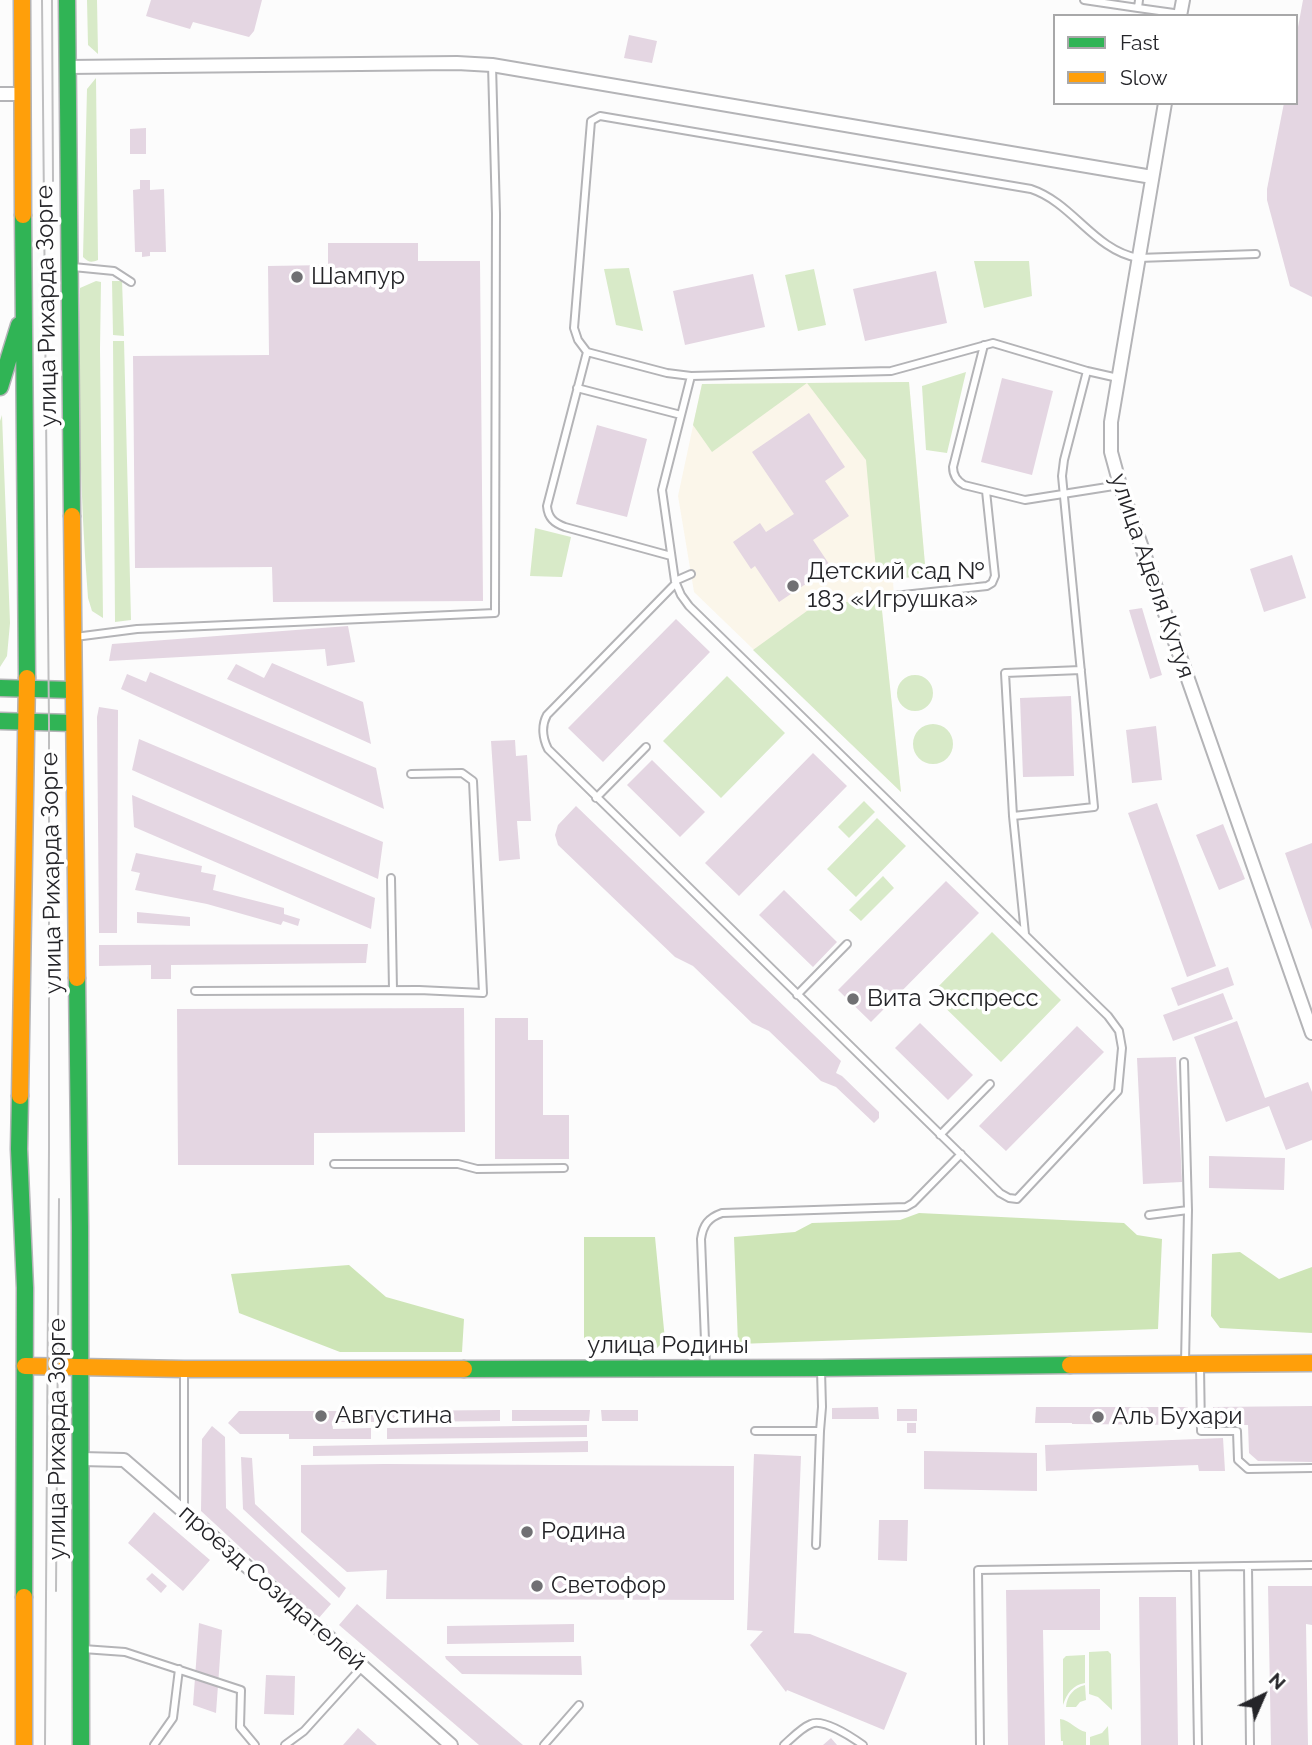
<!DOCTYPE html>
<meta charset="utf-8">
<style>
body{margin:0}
#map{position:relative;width:1312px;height:1745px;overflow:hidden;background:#fcfcfc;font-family:Raleway,sans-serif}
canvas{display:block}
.legend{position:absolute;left:1053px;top:14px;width:245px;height:91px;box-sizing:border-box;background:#fff;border:2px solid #a8a8a9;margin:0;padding:9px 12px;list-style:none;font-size:21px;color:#252529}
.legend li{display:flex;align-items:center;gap:14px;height:35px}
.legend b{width:35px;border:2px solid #a8a8a9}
.north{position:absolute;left:1228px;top:1661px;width:70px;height:70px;-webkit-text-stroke:5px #fff;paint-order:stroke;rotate:44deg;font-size:19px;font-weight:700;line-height:28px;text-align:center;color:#252529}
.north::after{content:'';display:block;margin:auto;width:24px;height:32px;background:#252529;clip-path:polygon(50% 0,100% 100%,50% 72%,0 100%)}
</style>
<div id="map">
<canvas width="1312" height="1745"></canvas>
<ul class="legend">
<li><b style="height:9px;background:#30b455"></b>Fast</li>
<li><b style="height:9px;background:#ff9f0a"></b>Slow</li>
</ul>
<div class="north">N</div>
</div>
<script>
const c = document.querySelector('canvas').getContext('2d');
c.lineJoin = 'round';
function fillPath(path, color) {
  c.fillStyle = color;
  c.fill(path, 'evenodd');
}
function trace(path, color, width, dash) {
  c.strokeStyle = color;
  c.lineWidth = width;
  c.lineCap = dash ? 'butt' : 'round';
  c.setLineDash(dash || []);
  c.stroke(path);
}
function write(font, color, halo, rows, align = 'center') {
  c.font = font + ' Raleway,sans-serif';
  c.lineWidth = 7;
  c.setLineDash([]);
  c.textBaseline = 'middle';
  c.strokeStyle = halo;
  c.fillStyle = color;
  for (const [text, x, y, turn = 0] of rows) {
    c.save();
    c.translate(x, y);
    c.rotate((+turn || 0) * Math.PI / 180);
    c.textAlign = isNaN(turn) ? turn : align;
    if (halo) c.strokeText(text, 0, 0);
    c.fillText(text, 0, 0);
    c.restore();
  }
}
fillPath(new Path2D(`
 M909,382L926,576L893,579L894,600L881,602L901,792L694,592L678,496L702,384Z`), '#fbf6ea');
fillPath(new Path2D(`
 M87,0H97L98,54L88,45Z
 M96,78L98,260C91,263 88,262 83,257L87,89Z
 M974,261H1029L1032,296L984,308Z
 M629,268L643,331L616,325L604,269Z
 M814,269L826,325L798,331L785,275Z
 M96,281L101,282L100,349L103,618L92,611L88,598C80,495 78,392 80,288Z
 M112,281H122L124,336L113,335Z
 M113,341H124L131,620L115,622Z
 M966,372L947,453L926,450L922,386Z
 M909,382L926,576L877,580L866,460L807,383L712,452L693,425L702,384Z
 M2,415L10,623L7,656L0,667V421Z
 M535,528L571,537L562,577L530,576Z
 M881,601L901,792L753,650L818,603Z
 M897 693a18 18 0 1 1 36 0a18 18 0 1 1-36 0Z
 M727,676L785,733L721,798L663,741Z
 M913 744a20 20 0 1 1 40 0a20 20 0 1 1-40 0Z
 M864,801L875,812L849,838L838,827Z
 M877,818L906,846L856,897L827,869Z
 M883,876L894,888L861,921L849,910Z
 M992,932L1061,1000L1001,1062L931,994Z
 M1108,1651L1111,1654L1112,1710L1098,1697L1089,1694V1652Z
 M1085,1655V1683C1073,1685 1067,1693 1063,1705V1659L1066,1656Z
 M1085,1685L1086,1700L1080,1702L1076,1707H1066C1067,1695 1074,1688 1085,1685Z
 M1060,1719C1070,1720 1076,1730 1086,1732V1745H1063V1741H1061Z
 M1108,1726L1109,1745H1090V1737L1102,1733Z`), '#d8eac8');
fillPath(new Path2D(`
 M919,1213L1124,1223L1137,1235L1162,1239L1158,1329L738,1344L734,1237L795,1232L812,1223L900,1220Z
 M584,1237H655L665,1340L655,1350H594L584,1338Z
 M1240,1252L1279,1279L1312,1267V1333L1220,1328L1211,1316L1212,1254Z
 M349,1265L386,1297L464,1319L462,1352H340L239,1313L231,1274Z`), '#cee5b7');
fillPath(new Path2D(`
 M151,0H262L254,31L249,37L193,22L190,29L146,16Z
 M1303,0H1312V297L1290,286L1267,200V189L1284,103H1296V38Z
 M629,35L657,41L652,63L624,58Z
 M146,128V154H130V129Z
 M140,180H150V190L164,189L166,252H150V256L142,257V252H135L133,190L140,189Z
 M328,243H418V261H480L483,601L273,602L272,567L135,568L133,356L269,355L268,266L328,265Z
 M936,271L947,323L865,341L853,289Z
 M753,274L765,327L685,345L673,291Z
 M1002,378L1053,391L1032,475L981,462Z
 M809,413L845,467L825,481L849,516L813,540L831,567L779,602L755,566L751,569L733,542L760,523L766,532L794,514L752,452Z
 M597,425L647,439L627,517L576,504Z
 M1292,555L1306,598L1264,612L1250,569Z
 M1142,608L1162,675L1150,679L1129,610Z
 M676,619L710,652L603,762L568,728Z
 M348,626L355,662L327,666L325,649L109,661L112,644Z
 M272,663L363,702L371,744L227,679L236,664L264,678Z
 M150,672L376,768L384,809L121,689L127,674L146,682Z
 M1071,696L1074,776L1023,777L1020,698Z
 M99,707L118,710L117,933H99L97,717Z
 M1156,726L1162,780L1132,783L1126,730Z
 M139,739L383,842L378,879L132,770Z
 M515,740L516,756L527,755L531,821H517L520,859L499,861L491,741Z
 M813,753L847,786L739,896L705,863Z
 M652,760L705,812L680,837L627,785Z
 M132,795L375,898L371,929L134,827Z
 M1157,803L1216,966L1187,977L1128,813Z
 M576,806L841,1061L836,1073L842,1076L879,1112V1118L874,1123L836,1087L821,1081L769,1031L752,1023L693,966L675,957L558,845L555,835L558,825Z
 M1223,824L1245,879L1219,890L1196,835Z
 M1312,843V930L1285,853Z
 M136,853L202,866L201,872L216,875L213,890L284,908V914L300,919L298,926L283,921L281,925L207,904L135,890L140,873L131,871Z
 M946,881L979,913L871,1022L838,990Z
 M784,890L837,942L813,967L759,915Z
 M137,912L190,917V926L137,923Z
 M368,944L366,963L171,965V979H151V965L99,966V945Z
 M1228,967L1234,985L1178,1006L1171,988Z
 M1223,993L1233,1019L1173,1041L1163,1015Z
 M464,1008L465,1132L314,1133V1165H178L177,1009Z
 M495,1018H528V1040H543V1115H569V1159H495Z
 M1237,1021L1265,1098L1308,1082L1312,1092V1140L1286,1150L1269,1106L1226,1122L1194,1037Z
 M920,1023L973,1075L948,1100L895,1048Z
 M1077,1026L1104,1052L1006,1151L979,1126Z
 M1176,1057L1182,1182L1143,1184L1137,1058Z
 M1209,1156L1285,1158L1284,1190L1209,1188Z
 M1312,1406V1462L1258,1461L1249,1453L1248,1425H1213V1407Z
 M878,1407L879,1419H832V1408Z
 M1036,1407H1188V1425L1072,1424V1423H1035Z
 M897,1409H917V1421H897Z
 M500,1410V1421L386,1422V1411Z
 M512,1410H590L589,1421H512Z
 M601,1410H638V1421H602Z
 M239,1411H374V1422H332L333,1429L371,1428V1439H289V1434H240L228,1423Z
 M907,1423H916V1433H907Z
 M587,1425V1437L387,1439V1428Z
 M212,1426L225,1437L226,1508L331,1604L318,1619L201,1511L202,1439Z
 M1223,1438L1225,1471H1199L1198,1465L1046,1471L1045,1445Z
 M588,1441V1452L313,1456V1446Z
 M924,1451L1037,1453V1491L924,1489Z
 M754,1454L801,1456L794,1633L810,1634L907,1673L884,1730L787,1690L786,1692L750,1645L763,1631L747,1630Z
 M241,1457L252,1458L255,1504L346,1588L339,1598L243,1509Z
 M385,1464L734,1466V1600L386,1599L387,1570L347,1572L301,1532V1465Z
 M154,1512L210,1560L183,1591L128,1543Z
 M879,1520H908L907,1561L878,1560Z
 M152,1573L167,1586L161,1593L146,1579Z
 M1268,1586H1312V1625L1306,1624L1308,1745H1271Z
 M1100,1589V1630H1043L1045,1745H1008L1006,1590Z
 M1139,1597H1176L1178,1745H1141Z
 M357,1604L523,1745H479L339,1625Z
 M199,1623L222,1630L216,1713L193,1705Z
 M574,1624V1642L447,1644V1626Z
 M445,1656H581L582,1675L462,1674L446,1659Z
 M266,1675L295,1676L294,1715L264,1714Z
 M358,1728L377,1745H343Z
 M831,1738L837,1745H823Z`), '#e4d6e2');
const lane = new Path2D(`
 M1084,0L1138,8L1139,0
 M1138,8L1181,14
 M73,267L114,271L131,282
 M984,345L953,467C953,475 957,481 964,485L1025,500L1120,485
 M587,352L547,506C548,518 554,523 565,527L671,556
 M1118,378L1087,371L993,343L891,371L691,376L667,373L587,352L578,340L574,328L591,121L600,116L1031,189C1073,203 1094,250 1138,258L1256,254
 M577,388L681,415
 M675,581L691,574
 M676,583L547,715C541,726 543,739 548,749L1000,1193L1009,1198L1017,1199L1118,1091L1122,1048L1119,1031L1108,1016L1072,981L689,606L681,595L675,581L662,490L691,376
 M894,596L987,586L992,583L995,576L986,491
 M75,637L137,629L495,613L496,214L492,65
 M596,798L646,747
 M1013,816L1094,807L1062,476L1064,460L1087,371
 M391,878L393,990
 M1025,934L1013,816L1005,673L1081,670
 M195,991L419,990L483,993L473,781L462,773L411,774
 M797,995L847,944
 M1184,1062L1188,1210L1185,1363
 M940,1135L990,1084
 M334,1164H458L477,1169L564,1168
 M1149,1215L1188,1210
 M706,1366L701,1239C703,1225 708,1218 722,1213L906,1207L913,1203L961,1154
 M1200,1366L1201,1431H1237L1238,1460L1248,1469L1312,1468
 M184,1371V1510
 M755,1431H820L822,1407L821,1370
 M816,1545L820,1431
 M1248,1566L1250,1745
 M1195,1567L1198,1745
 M83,1649L125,1652L241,1690L240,1727L255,1745
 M154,1745L173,1718L179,1669
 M285,1745L304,1731L362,1667
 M544,1745L579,1705
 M784,1745C792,1738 801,1728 811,1724C823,1718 853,1738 863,1745
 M980,1745L978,1570L1312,1565`);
const street = new Path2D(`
 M1180,16L1183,0
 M67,67L457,63L492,65L1152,177
 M0,94H22
 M1165,103L1111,422V452L1120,485L1312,1033
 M81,1459L124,1460L362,1666L451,1745`);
const fast = new Path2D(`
 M67,0L72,516
 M23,215L27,678
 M0,387L19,325
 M0,688L73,690
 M0,721L73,723
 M77,978L80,1227L81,1745
 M20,1096L19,1149L25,1288L24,1597
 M464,1369L821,1368L1070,1365`);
const slow = new Path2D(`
 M22,0L23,215
 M72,516L77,978
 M20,1096L27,678
 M1070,1365L1312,1363
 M25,1366L184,1369H464
 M24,1745V1597`);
trace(lane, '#b4b4b7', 10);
trace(street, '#b4b4b7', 16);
trace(fast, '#b4b4b7', 19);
trace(slow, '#b4b4b7', 19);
trace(lane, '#fff', 6);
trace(street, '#fff', 12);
trace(fast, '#30b455', 16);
trace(slow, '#ff9f0a', 16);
trace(new Path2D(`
 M42,0L49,723V1148L45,1745
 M52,0L53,181
 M56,1591L59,1199`), '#bfbfc0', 2);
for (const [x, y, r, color] of [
 [297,277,7,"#707073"],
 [793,586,7,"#707073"],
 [853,999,7,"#707073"],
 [321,1416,7,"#707073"],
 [1098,1417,7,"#707073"],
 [527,1532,7,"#707073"],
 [537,1586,7,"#707073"]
]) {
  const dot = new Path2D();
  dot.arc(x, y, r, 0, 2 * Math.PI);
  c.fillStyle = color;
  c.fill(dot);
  trace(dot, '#fff', 2.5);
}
write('24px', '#252529', '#fff', [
 ["Шампур",311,277],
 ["Детский сад №",807,572],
 ["183 «Игрушка»",807,600],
 ["Вита Экспресс",867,999],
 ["Августина",335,1416],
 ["Аль Бухари",1112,1417],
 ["Родина",541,1532],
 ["Светофор",551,1586]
], 'left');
write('24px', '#252529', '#fff', [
 ["улица Рихарда Зорге",47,306,-91],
 ["улица Аделя Кутуя",1152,576,71],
 ["улица Рихарда Зорге",52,873,-91],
 ["улица Родины",668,1346],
 ["улица Рихарда Зорге",58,1439,-90],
 ["проезд Созидателей",272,1588,41]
]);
</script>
